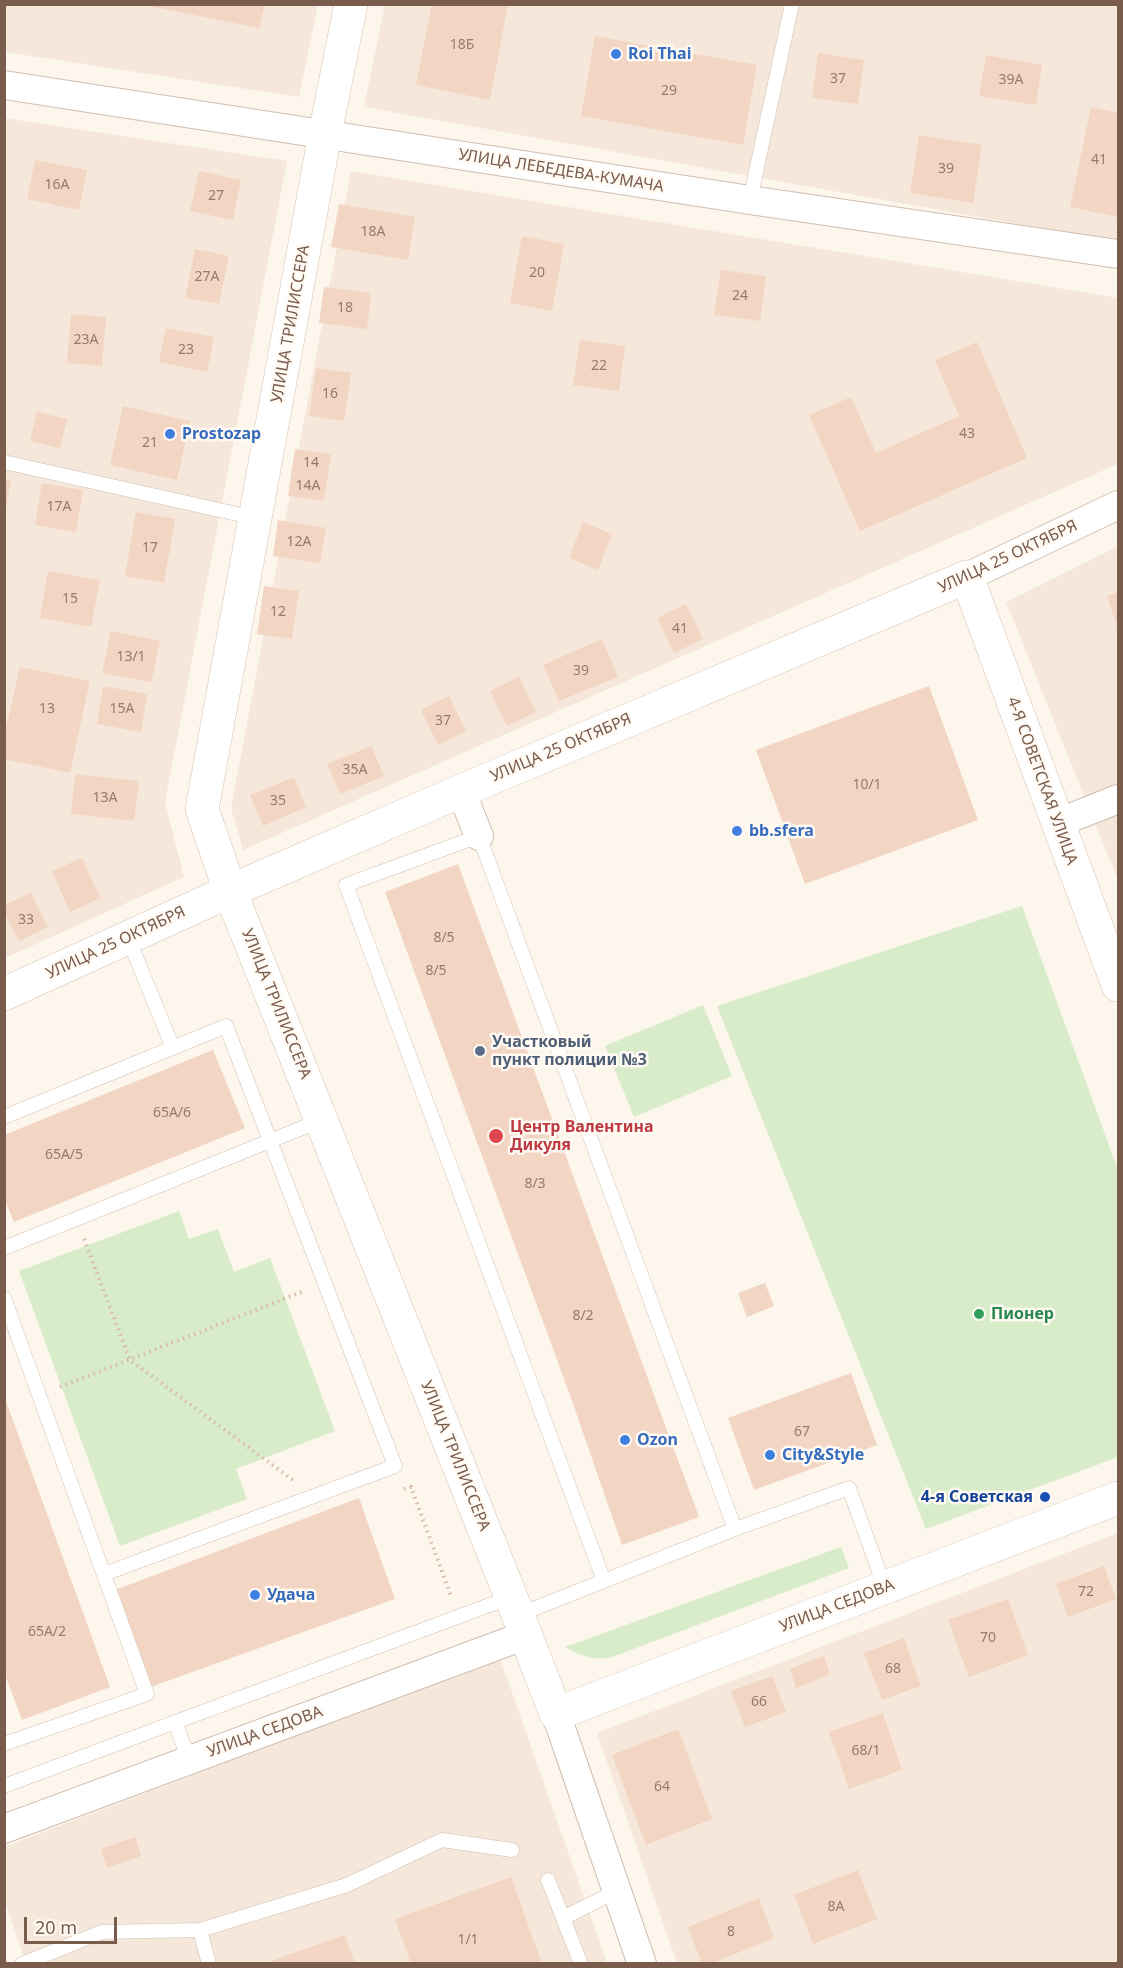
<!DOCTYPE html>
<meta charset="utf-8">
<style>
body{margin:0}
#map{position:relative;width:1123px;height:1968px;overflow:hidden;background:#fdf6ec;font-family:"Noto Sans",sans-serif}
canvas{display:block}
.frame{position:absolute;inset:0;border:6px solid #7a5c4d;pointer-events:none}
.scale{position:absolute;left:24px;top:1917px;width:93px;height:27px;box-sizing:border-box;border:3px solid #7a5c4d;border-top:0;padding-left:8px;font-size:18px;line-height:21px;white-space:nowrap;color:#7a5c4d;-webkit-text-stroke:4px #fffaf3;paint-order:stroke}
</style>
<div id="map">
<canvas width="1123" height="1968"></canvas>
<div class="frame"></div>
<div class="scale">20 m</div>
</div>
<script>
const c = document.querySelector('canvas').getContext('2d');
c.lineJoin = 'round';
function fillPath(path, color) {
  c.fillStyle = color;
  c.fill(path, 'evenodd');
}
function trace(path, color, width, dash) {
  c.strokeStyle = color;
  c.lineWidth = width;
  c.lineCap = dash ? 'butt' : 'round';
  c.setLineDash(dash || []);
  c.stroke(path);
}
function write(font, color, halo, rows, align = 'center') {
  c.font = font + ' "Noto Sans",sans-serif';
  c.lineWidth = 5;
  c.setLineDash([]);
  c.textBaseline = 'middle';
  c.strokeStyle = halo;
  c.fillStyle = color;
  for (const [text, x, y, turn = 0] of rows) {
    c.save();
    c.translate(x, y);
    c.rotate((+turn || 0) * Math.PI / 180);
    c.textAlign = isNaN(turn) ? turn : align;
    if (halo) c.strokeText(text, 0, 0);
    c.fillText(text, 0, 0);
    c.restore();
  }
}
fillPath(new Path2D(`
 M4,5H318L299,97L5,52Z
 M385,5H1118V242L364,107Z
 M4,118L287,161L165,802L184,877L5,958Z
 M351,171L1118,298V464L243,850L231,808Z
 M1118,546V880L1006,602Z
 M1118,1533V1963H677L597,1733Z
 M500,1658L607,1963H26L5,1902L4,1847Z`), '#f5e8da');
fillPath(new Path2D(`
 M1022,906L1118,1170V1457L926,1529L717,1006Z
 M703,1005L732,1076L634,1117L605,1046Z
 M179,1211L189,1239L218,1229L234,1272L270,1258L335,1431L236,1469L247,1499L120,1546L19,1271Z
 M841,1547L849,1568L612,1657C594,1661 580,1656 565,1647Z`), '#d8ecc9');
fillPath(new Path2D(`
 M138,4H265L259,28Z
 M432,4H508L490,100L416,85Z
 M595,36L757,65L743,145L581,116Z
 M818,53L864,60L858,104L812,98Z
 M986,55L1042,65L1036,105L979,96Z
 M1091,107L1118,113V217L1070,207Z
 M919,135L982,145L973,203L910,193Z
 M35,160L87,170L79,210L27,199Z
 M199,171L241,180L233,220L190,211Z
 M339,204L415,217L408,260L331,247Z
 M522,236L564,244L552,311L510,303Z
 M195,249L229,256L219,304L185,298Z
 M721,270L766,276L760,321L714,315Z
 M324,287L371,293L367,329L319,323Z
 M71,314L106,317L102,366L67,363Z
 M166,328L214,337L207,372L159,362Z
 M580,340L625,346L619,391L573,385Z
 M977,342L1027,458L860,531L809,415L851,397L876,453L959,416L935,360Z
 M316,368L351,373L344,421L309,416Z
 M123,406L190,421L177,480L110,465Z
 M37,412L67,419L60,448L30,441Z
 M295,449L331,454L324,501L288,496Z
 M4,479L11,480L6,509L4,508Z
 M42,483L83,490L76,532L35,525Z
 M136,512L175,519L164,583L125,576Z
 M278,520L326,528L320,563L273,556Z
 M583,522L612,534L598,570L569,558Z
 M48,571L100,580L91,627L40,618Z
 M264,586L299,591L292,639L257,634Z
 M1118,592V629L1107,596Z
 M686,604L703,639L674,653L657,618Z
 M111,631L160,641L151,682L102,673Z
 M602,639L618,677L559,701L543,665Z
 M20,667L90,681L70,773L4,759V737Z
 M519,677L536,712L507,726L490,691Z
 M103,686L147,694L141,732L97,724Z
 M929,686L978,820L805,884L756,750Z
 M449,696L466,731L438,745L421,710Z
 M371,746L384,776L340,794L327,764Z
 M75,774L139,781L134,821L71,814Z
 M294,777L306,807L263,826L250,795Z
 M82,858L100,898L70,912L52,871Z
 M458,864L699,1517L622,1545L571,1398L385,892Z
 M31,893L48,927L19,941L4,912V905Z
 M213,1050L245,1128L14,1222L4,1198V1135Z
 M765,1283L774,1306L747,1317L738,1293Z
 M851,1373L877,1445L754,1490L728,1418Z
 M4,1396L110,1687L22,1720L4,1672Z
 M359,1498L395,1599L148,1688L115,1590Z
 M1104,1566L1116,1599L1068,1617L1056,1584Z
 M1008,1599L1028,1655L969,1677L948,1620Z
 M904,1638L921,1686L882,1700L864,1653Z
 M824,1656L830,1674L796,1688L790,1669Z
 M772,1676L786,1712L745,1727L731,1691Z
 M883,1713L902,1770L849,1789L829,1732Z
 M678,1729L712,1819L646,1845L612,1755Z
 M135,1837L141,1856L107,1868L101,1849Z
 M858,1870L877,1919L813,1944L794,1895Z
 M511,1877L541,1961L535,1964H411L395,1919Z
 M759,1898L774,1938L710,1964H702L688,1927Z
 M345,1935L355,1964H265V1963Z`), '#f3d5c3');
const lane = new Path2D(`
 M750,200L792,4
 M4,462L255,518
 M128,938L173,1048
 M4,1117L226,1026L395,1466L104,1574
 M4,1248L322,1120
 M4,1298L147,1694L4,1744
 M604,1581L346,885L479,836L735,1529
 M518,1615L735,1529L849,1488L885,1588
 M175,1722L189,1760
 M4,1786L511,1597
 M548,1880L563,1918
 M200,1930L347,1885L442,1840L512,1850
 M22,1964L102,1932L200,1930L209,1964
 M581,1964L563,1918L617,1891`);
const street = new Path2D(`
 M4,85L750,200L1118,254
 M967,577L1118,505
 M461,791L479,836
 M1058,823L1118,799
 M556,1714L642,1964
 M4,1829L526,1635`);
const secondary = new Path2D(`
 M351,4L325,134L202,809L230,891L511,1597L556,1714L1118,1498
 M4,994L230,891L461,791L967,577L1118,985`);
trace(lane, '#d1beb0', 15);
trace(street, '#d1beb0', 30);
trace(secondary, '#d6c0b0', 34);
trace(new Path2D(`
 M84,1239L130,1360L293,1480
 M60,1387L304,1291
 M404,1489L411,1487L451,1596`), '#d9b8a5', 4, [1.5, 4.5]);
trace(lane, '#fff', 14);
trace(street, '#fff', 28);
trace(secondary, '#fff', 33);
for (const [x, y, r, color] of [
 [616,54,6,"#3f7fe0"],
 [170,434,6,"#3f7fe0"],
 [737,831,6,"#3f7fe0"],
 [480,1051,6,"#5c6f8a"],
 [496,1136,8,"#e0444e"],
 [979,1314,6,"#2e9e5b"],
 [625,1440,6,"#3f7fe0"],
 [770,1455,6,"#3f7fe0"],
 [1045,1497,6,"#1a4fb4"],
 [255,1595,6,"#3f7fe0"]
]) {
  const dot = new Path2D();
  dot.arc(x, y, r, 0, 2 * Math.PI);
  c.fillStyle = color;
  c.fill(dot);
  trace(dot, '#fffaf3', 2);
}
write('14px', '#987a6a', null, [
 ["18Б",462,45],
 ["37",838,79],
 ["39А",1011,80],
 ["29",669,91],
 ["41",1099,160],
 ["39",946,169],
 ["16А",57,185],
 ["27",216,196],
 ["18А",373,232],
 ["20",537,273],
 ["27А",207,277],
 ["24",740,296],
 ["18",345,308],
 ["23А",86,340],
 ["23",186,350],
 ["22",599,366],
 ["16",330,394],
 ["43",967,434],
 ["21",150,443],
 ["14",311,463],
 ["14А",308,486],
 ["17А",59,507],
 ["12А",299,542],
 ["17",150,548],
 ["15",70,599],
 ["12",278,612],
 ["41",680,629],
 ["13/1",131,657],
 ["39",581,671],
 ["13",47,709],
 ["15А",122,709],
 ["37",443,721],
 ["35А",355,770],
 ["10/1",867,785],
 ["13А",105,798],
 ["35",278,801],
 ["33",26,920],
 ["8/5",444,938],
 ["8/5",436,971],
 ["65А/6",172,1113],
 ["65А/5",64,1155],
 ["8/3",535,1184],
 ["8/2",583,1316],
 ["67",802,1432],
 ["72",1086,1592],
 ["65А/2",47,1632],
 ["70",988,1638],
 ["68",893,1669],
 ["66",759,1702],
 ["68/1",866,1751],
 ["64",662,1787],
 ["8А",836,1907],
 ["8",731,1932],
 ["1/1",468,1940]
]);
write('bold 16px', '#366cbe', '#fffaf3', [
 ["Roi Thai",628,54],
 ["Prostozap",182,434],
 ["bb.sfera",749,831],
 ["Ozon",637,1440],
 ["City&Style",782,1455],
 ["Удача",267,1595]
], 'left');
write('16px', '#7a5c4d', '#fffaf3', [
 ["УЛИЦА ЛЕБЕДЕВА-КУМАЧА",561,171,9],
 ["УЛИЦА ТРИЛИССЕРА",291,324,-80],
 ["УЛИЦА 25 ОКТЯБРЯ",1008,557,-25],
 ["УЛИЦА 25 ОКТЯБРЯ",561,748,-23],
 ["4-Я СОВЕТСКАЯ УЛИЦА",1042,781,70],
 ["УЛИЦА 25 ОКТЯБРЯ",116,943,-25],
 ["УЛИЦА ТРИЛИССЕРА",276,1004,68],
 ["УЛИЦА ТРИЛИССЕРА",455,1456,68],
 ["УЛИЦА СЕДОВА",837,1606,-21],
 ["УЛИЦА СЕДОВА",265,1732,-20]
]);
write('bold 16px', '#4e5e75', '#fffaf3', [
 ["Участковый",492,1042],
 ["пункт полиции №3",492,1060]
], 'left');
write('bold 16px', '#be3a42', '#fffaf3', [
 ["Центр Валентина",510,1127],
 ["Дикуля",510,1145]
], 'left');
write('bold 16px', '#27864d', '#fffaf3', [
 ["Пионер",991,1314]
], 'left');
write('bold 16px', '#164399', '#fffaf3', [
 ["4-я Советская",1033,1497]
], 'right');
</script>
